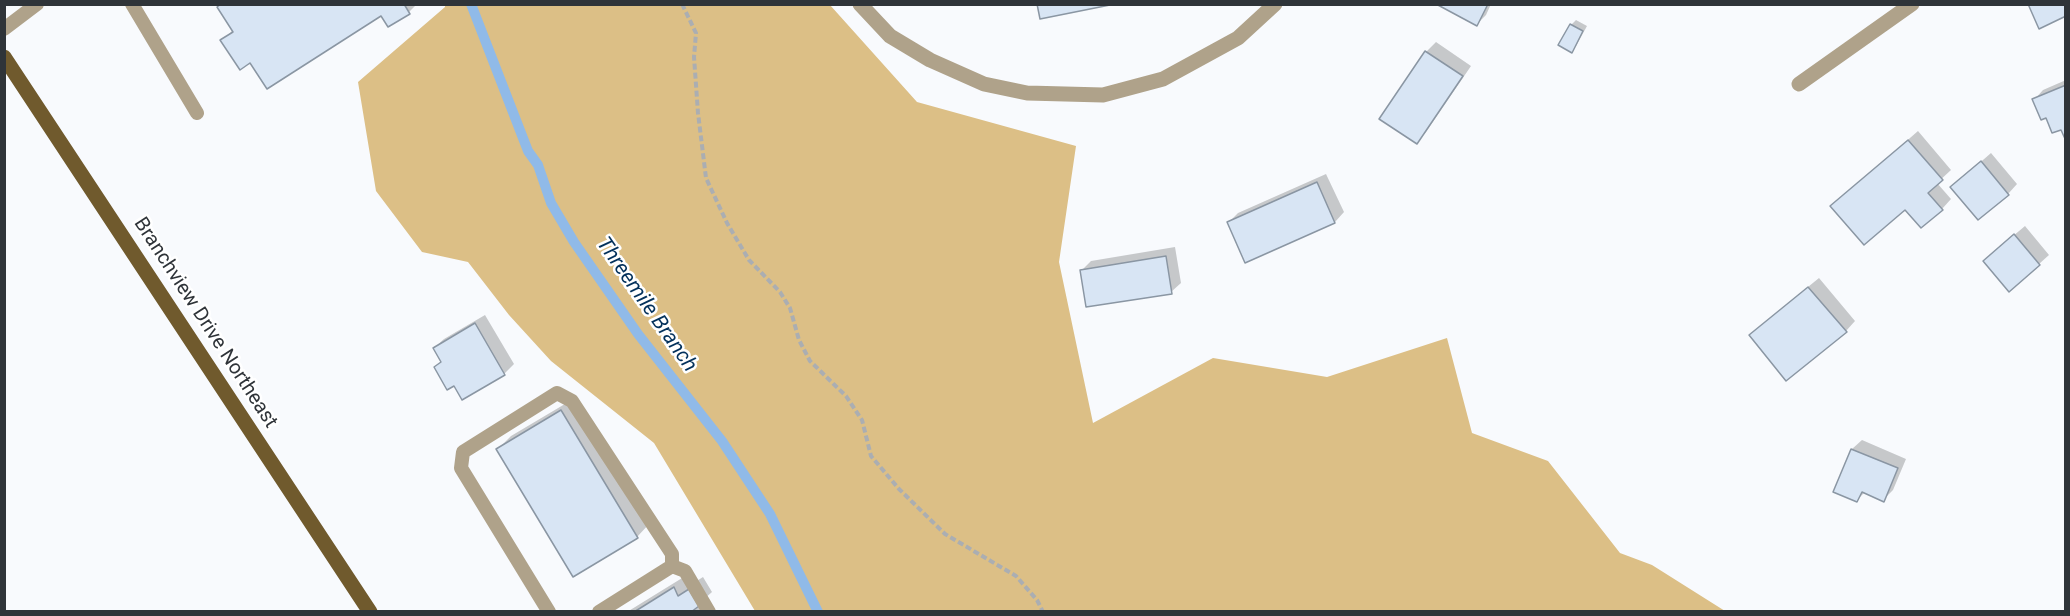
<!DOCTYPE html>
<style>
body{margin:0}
#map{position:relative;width:2070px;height:616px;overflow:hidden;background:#f8fafd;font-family:Roboto,sans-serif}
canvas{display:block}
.frame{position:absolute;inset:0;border:6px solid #2f3439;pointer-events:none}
</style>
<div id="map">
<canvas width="2070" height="616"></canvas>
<div class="frame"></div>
</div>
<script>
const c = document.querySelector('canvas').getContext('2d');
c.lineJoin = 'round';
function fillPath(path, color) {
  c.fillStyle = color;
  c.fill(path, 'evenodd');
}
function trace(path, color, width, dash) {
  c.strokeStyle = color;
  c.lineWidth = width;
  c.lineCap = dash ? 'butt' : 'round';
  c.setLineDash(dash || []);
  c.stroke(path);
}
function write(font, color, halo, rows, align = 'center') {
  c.font = font + ' Roboto,sans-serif';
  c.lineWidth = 5;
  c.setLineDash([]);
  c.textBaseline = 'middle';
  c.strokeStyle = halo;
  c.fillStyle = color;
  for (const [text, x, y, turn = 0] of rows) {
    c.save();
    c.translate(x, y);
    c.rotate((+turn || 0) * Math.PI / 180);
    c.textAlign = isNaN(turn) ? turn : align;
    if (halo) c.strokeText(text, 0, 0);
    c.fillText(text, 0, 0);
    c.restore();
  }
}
fillPath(new Path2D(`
 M445,5H830L917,102L1076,146L1059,262L1093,423L1213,358L1327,377L1447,338L1472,433L1548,461L1620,553L1652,565L1725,611H755L654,443L551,361L509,315L468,262L422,252L376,191L358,82L445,7Z`), '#dcbf86');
fillPath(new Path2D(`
 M221,4H417L409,12L381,14L222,41L233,30Z
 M1439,4H1491L1486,15L1477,24Z
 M1576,20L1587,26L1576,46L1571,51V25Z
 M1436,42L1471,66L1426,132L1417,142L1381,118L1426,52Z
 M2066,80V138L2061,128L2047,116L2034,100L2043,90Z
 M1918,131L1951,170L1937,183L1951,199L1942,209L1832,206Z
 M1991,153L2017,184L2008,194L1952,187Z
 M1326,174L1344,212L1335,222L1246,261L1228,223L1238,213Z
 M2025,226L2049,255L2039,264L1994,252Z
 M1175,247L1181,283L1171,292L1082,270L1091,261Z
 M1819,278L1855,321L1846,331L1760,326Z
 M485,315L514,364L504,374L455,383L436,367L442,361L434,348L444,339Z
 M575,398L650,523L637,537L498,449L511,436Z
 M1862,440L1906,459L1893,490L1883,500L1865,492L1857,500L1835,491L1852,449Z
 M687,575L692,584L703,577L712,592L703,600L710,612H627Z`), '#0003');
trace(new Path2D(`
 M471,4L528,151L538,165L551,203L574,242L638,334L722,441L770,514L818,612`), '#90bae8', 10);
const building = new Path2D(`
 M221,4H404L410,14L388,27L381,16L267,89L250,63L240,70L220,40L233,32L217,7Z
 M1037,4H1115L1040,19Z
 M1436,4H1488L1477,26Z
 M2028,4H2066V16L2039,29Z
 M1570,24L1583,31L1572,53L1558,45Z
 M1425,51L1463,76L1417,144L1379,119Z
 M2066,85V141L2061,130L2052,133L2046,118L2041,120L2032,99Z
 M1908,140L1943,180L1928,193L1943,210L1921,228L1905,210L1864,245L1830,206Z
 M1981,161L2009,195L1978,220L1950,187Z
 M1317,182L1335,223L1245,263L1227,222Z
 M2014,234L2040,265L2009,292L1983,261Z
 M1166,256L1172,294L1086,307L1080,270Z
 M1808,287L1847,332L1786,381L1749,335Z
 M475,323L505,375L462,400L454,386L447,390L434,367L441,362L433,348Z
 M561,410L638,538L573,577L496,449Z
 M1851,449L1898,468L1884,502L1862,492L1857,502L1833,492Z
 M674,587L678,596L689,589L699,606L691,612H634Z`);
fillPath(building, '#d8e5f4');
trace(building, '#8a96a3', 1.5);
trace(new Path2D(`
 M682,4L696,33L694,57L698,113L706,178L727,223L749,260L780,292L790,308L799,340L810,361L846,396L862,420L871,456L899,489L945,534L1016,576L1037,600L1043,612`), '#abaeb2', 4, [6, 3]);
trace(new Path2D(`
 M132,4L197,113
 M4,29L37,4
 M672,566L685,571L709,612
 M549,612L461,468L463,452L557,393L572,401L672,554V566
 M599,612L672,566`), '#afa28a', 14);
trace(new Path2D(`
 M860,4L890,36L930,60L984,84L1027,93L1103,95L1163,79L1238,38L1275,4
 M1799,84L1912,4`), '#afa28a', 15);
trace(new Path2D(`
 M4,57L370,612`), '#705a2d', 15);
write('20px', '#2f3439', '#fff', [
 ["Branchview Drive Northeast",205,323,57]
]);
write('italic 21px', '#03315b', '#fff', [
 ["Threemile Branch",646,305,55]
]);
</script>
